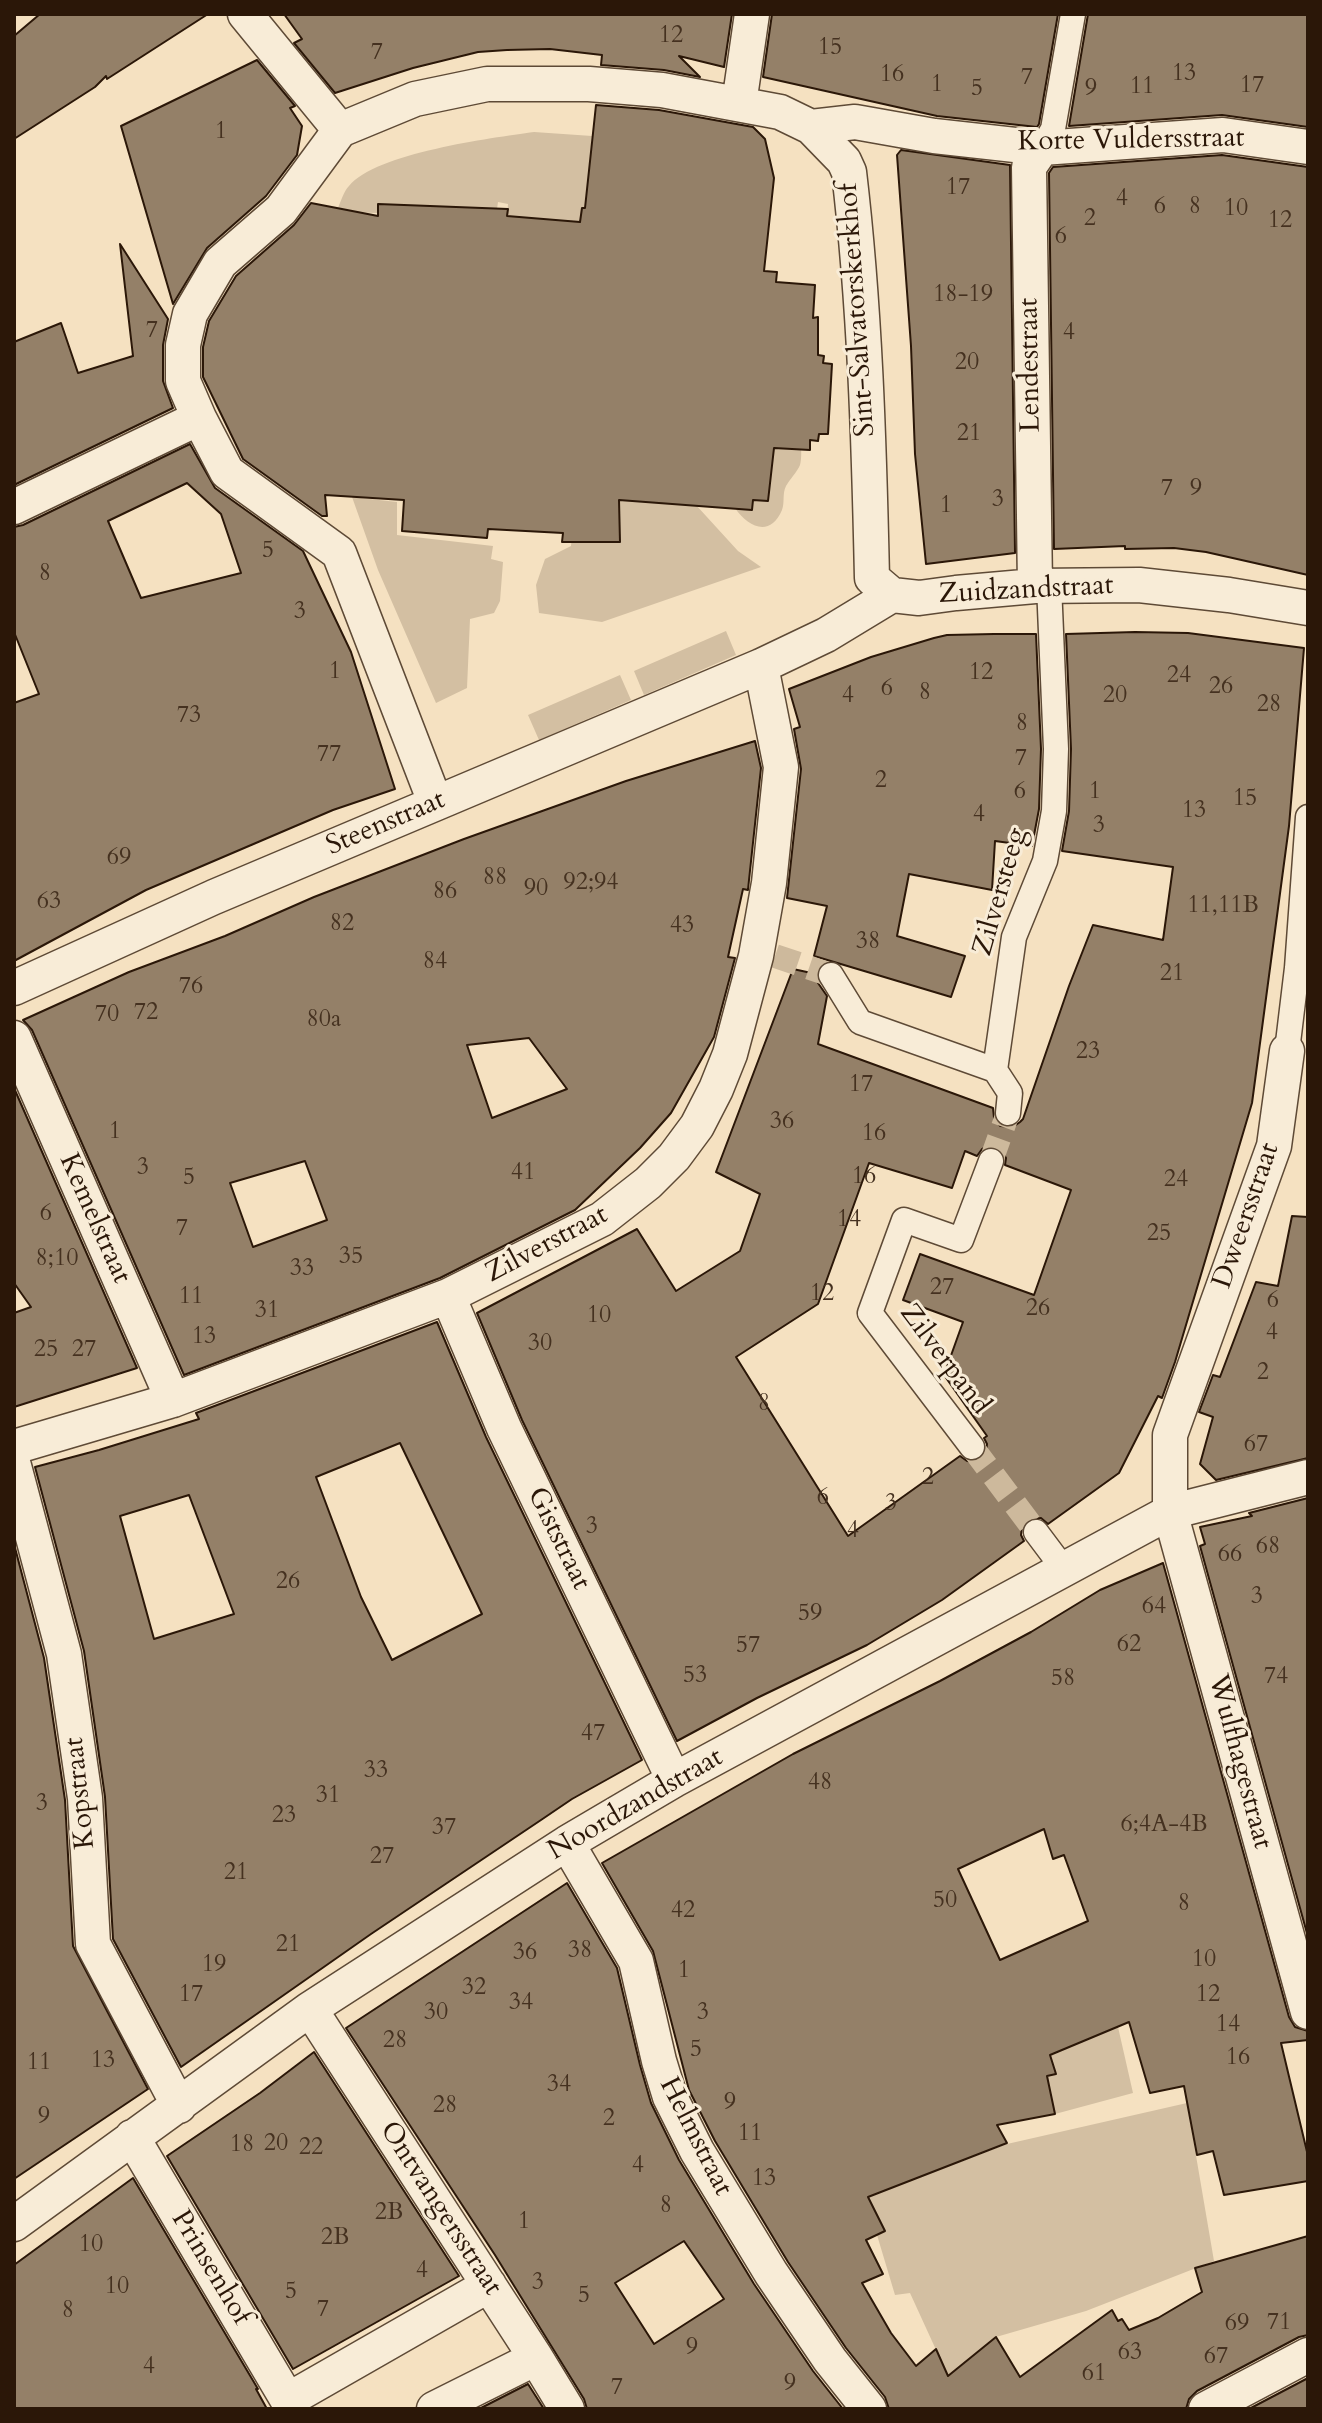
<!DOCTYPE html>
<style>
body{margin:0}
#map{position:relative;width:1322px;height:2423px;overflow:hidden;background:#f5e1c1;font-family:Cardo,serif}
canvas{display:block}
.frame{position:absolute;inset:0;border:16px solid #2b1708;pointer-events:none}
</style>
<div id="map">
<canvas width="1322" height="2423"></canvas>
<div class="frame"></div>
</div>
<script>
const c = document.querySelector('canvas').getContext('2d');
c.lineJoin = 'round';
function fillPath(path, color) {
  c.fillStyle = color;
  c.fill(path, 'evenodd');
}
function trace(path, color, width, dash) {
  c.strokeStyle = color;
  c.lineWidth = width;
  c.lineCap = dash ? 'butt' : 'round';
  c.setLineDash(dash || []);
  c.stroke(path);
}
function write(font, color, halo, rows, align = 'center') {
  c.font = font + ' Cardo,serif';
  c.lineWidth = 6;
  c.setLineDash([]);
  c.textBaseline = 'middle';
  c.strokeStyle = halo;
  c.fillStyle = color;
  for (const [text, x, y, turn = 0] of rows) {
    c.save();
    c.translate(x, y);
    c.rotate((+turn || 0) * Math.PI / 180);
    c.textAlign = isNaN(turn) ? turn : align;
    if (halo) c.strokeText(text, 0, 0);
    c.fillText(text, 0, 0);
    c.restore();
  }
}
fillPath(new Path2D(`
 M534,132L592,136L589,167L598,169L592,209L582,208L580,222L507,216L508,204L498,202L497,209L378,205V213L345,212V209L338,208C341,201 344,191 349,186C376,153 491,138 534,132Z
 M801,440C801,447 802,458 800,465C797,472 790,479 786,486C782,494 785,502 782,510C770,538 748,527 735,508L752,509L753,500H768L769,493L757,446Z
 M619,488L696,505L738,551L761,567L602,622L539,613L536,585L545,559L571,546L572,534L612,537L616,542H620Z
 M352,497L397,502V535L493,546L491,559L503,562L500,601L494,613L470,619L467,688L436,703L378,570Z
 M726,631L736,655L644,695L634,671Z
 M620,675L631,700L539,740L528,715Z
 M1118,2027L1133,2093L1055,2114L1047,2076L1055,2074L1050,2055Z
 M1187,2103L1214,2261L1086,2311L996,2337L948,2376L910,2293L895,2295L877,2235L885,2231L875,2210L841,2207L1007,2144Z`), '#d3bfa2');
const building = new Path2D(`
 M40,14H208L107,79L106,76L95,87L14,139V36Z
 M284,14H732L724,67L679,56L700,77L664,70L601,65L602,55L550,49L507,50L478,52L413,68L335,93L294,43L302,39Z
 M772,14H1058L1039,124L1037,127L937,116L763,77Z
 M1088,14H1308V127L1222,115L1069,126Z
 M257,60L295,106L290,108L302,126L297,155L266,196L207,248L173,304L121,126Z
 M596,105L659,110L753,127L765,139L774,178L764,271L777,272L776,282L815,285L813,318L818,317V355L824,356L823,363L832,364L828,434H819L818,441L810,440V450L774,448L768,501L753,500L752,510L619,500L620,542H562L563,533L488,529L487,538L402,531L404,500L325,495L327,516H322L243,459L203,377V347L209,321L236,276L294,225L311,203L378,216V204L508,209L507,216L580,222L582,208H585Z
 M901,150L1010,165L1015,553L926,564L915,454L911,346L897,155Z
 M1222,155L1308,167V575L1206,552L1174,548L1125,549V546L1054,549L1049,173L1053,167Z
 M120,244L168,319L163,345V381L173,408L14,485V342L61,323L78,373L133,356Z
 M190,444L215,488L303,551L351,652L395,789L333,810L146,890L14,961V703L39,694L14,632V527L23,525ZM187,483L221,514L241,573L141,598L108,521Z
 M1135,632L1188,633L1304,648L1289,826L1252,1103L1175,1362L1162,1398L1158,1396L1119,1473L1048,1524L1041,1518L1028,1520L1022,1527L1021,1535L1024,1541L942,1600L867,1645L757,1698L677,1741L522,1420L477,1313L637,1229L676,1291L740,1251L760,1194L716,1172L793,969L816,974L818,983L827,996L818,1044L993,1108L994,1118L1000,1126L1013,1127L1020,1122L1023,1119L1069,986L1093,925L1163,940L1173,867L1062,851L1069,811L1071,749L1066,634ZM989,1146L1002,1151L1006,1158L1005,1165L1071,1190L1034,1295L920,1254L903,1300L963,1322L944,1375L987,1436L984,1438L987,1444L986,1452L982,1458L975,1462L967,1461L960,1456L848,1536L736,1357L818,1304L869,1163L952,1188L965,1151L977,1156L982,1149Z
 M994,634H1036L1041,749L1039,809L1032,846L995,841L992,890L909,874L897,936L965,956L951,997L814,956L827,906L787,898L801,769L794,729L800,727L789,689L871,657L934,638L947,635Z
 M755,741L761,768L749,880L748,890L743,889L728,957L735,958L714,1037L671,1113L640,1148L575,1210L440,1278L184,1375L32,1030L23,1020L129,972L225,936L314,897L464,839L626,781ZM529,1038L567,1089L492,1118L467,1045ZM305,1161L327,1220L253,1247L230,1183Z
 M14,1088L137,1368L14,1407V1313L31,1307L14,1283Z
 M1292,1216L1308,1217V1458L1216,1480L1200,1464L1213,1417L1199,1412L1213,1375L1220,1377L1256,1282L1278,1286Z
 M437,1322L486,1437L642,1760L572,1799L541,1820L371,1934L181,2067L113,1939L105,1797L84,1651L35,1467L99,1450L199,1419L196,1413ZM400,1443L482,1614L392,1660L361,1597L316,1477ZM189,1495L234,1614L154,1639L120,1516Z
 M1308,1498V1937L1200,1546L1205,1544L1200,1527L1252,1516L1249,1513Z
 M14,1544L44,1658L65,1800L73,1946L148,2089L14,2179Z
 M1163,1563L1289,2017L1295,2027L1308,2031V2040L1281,2043L1308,2156V2181L1224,2195L1213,2151L1197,2155L1184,2086L1150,2093L1129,2022L1050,2055L1056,2074L1047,2076L1055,2114L997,2125L1007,2143L868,2197L885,2231L866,2240L883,2274L862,2283L891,2333L916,2366L936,2349L948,2376L996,2337L1020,2377L1112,2310L1118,2321L1122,2319L1129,2330L1158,2318L1202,2292L1195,2268L1308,2236V2335L1299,2337L1197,2391L1189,2399L1186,2409H889L885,2397L846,2348L788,2262L715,2141L689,2090L653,1951L602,1863L793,1754L940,1681L1031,1632L1100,1590ZM1044,1829L1053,1859L1064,1855L1088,1921L1000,1960L958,1869Z
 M567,1883L617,1968L640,2065L651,2103L679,2160L754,2284L813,2371L843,2409H587L584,2399L495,2255L346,2028ZM684,2241L724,2299L654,2344L615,2283Z
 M314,2052L459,2276L293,2369L167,2156L260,2093Z
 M133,2178L258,2389H256L267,2409H14V2265Z
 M1308,2378V2409H1249Z
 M528,2384L544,2409H479Z`);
fillPath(building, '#948068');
trace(building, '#2b1708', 2);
trace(new Path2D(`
 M775,956L831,975
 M991,1161L1008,1113
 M972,1447L1036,1532`), '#cdb99c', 24, [24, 12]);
const pedestrian = new Path2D(`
 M1042,148L1053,129L1073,14
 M831,975L860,1022L995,1070L1010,1093L1008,1113
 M1287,1051L1297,968L1308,817
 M995,1070L1014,937L1045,861L1054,811L1056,749L1049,585
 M972,1447L870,1313L904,1220L961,1240L991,1161
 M1036,1532L1063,1568`);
const minor = new Path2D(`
 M245,14L340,130
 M739,104L752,14
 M811,127L855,122L934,136L1042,148L1223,135L1308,147
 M14,507L199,418
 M1035,586L1029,167L1042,148
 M435,802L339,553L227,472L199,418L183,381V345L190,314L220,263L281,210L340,130L415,99L487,84H589L662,90L780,112L811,127L844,161L849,172C865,307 869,442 872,578L892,595
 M14,988L214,897L761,666L826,635L892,595L919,598L956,593L1035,586L1139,585L1229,595L1308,608
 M14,1038L173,1400
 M1287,1051L1274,1146L1170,1435V1512L1308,2012
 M448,1296L504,1428L674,1780
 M14,1447L173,1400L448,1296L602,1219L648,1183L674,1157L697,1126L716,1089L730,1054L756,956L769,883L781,767L761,666
 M14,1466L64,1654L85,1798L93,1944L179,2106
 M567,1843L636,1961L659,2061L670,2097L697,2151L771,2273L830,2360L869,2409
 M310,2009L536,2358L567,2409
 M132,2137L293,2409
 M14,2224L310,2009L567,1843L674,1780L1170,1512L1308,1477
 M288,2400L489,2285
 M434,2409L536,2358
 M1206,2409L1308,2355`);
trace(pedestrian, '#5e4a36', 27);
trace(minor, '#5e4a36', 37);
trace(pedestrian, '#f8ecd7', 24);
trace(minor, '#f8ecd7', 34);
write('24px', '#453120', null, [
 ["12",671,36],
 ["15",830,48],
 ["7",377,53],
 ["13",1184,74],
 ["16",892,75],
 ["7",1027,78],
 ["1",937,85],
 ["17",1252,86],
 ["11",1142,87],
 ["5",977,89],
 ["9",1091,89],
 ["1",221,132],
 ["17",958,188],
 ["4",1122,199],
 ["6",1160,207],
 ["8",1195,207],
 ["10",1236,209],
 ["2",1090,219],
 ["12",1280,221],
 ["6",1061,237],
 ["18-19",963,295],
 ["7",152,331],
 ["4",1069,333],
 ["20",967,363],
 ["21",969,434],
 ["7",1167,489],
 ["9",1196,489],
 ["3",998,500],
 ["1",946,506],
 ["5",268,551],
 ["8",45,574],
 ["3",300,612],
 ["1",335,672],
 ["12",981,673],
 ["24",1179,676],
 ["26",1221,687],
 ["6",887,689],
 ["8",925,693],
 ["4",848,696],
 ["20",1115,696],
 ["28",1269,705],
 ["73",189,716],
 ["8",1022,724],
 ["77",329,755],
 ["7",1021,759],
 ["2",881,781],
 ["6",1020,792],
 ["1",1095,792],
 ["15",1245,799],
 ["13",1194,811],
 ["4",979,815],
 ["3",1099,826],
 ["69",119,858],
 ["88",495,878],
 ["92;94",591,883],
 ["90",536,889],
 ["86",445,892],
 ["63",49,902],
 ["11,11B",1223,906],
 ["82",342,924],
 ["43",682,926],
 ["38",868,942],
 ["84",435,962],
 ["21",1172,974],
 ["76",191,987],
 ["72",146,1013],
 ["70",107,1015],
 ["80a",324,1020],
 ["23",1088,1052],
 ["17",861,1085],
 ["36",782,1122],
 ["1",115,1132],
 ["16",874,1134],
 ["3",143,1168],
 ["41",523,1173],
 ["16",864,1177],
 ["5",189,1178],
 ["24",1176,1180],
 ["6",46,1214],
 ["14",849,1220],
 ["7",182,1229],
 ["25",1159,1234],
 ["35",351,1257],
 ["8;10",57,1259],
 ["33",302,1269],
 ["27",942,1288],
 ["12",822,1294],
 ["11",191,1297],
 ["6",1273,1301],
 ["26",1038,1309],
 ["31",267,1311],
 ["10",599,1316],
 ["4",1272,1333],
 ["13",204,1337],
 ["30",540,1344],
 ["25",46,1350],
 ["27",84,1350],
 ["2",1263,1373],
 ["8",764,1404],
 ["67",1256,1445],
 ["2",928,1478],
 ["6",823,1498],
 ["3",891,1504],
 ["3",592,1527],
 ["4",853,1531],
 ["68",1268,1547],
 ["66",1230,1555],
 ["26",288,1582],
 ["3",1257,1597],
 ["64",1154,1607],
 ["59",810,1614],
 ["62",1129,1645],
 ["57",748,1646],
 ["53",695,1676],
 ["74",1276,1677],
 ["58",1063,1679],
 ["47",593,1734],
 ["33",376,1771],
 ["48",820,1783],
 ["31",328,1796],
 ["3",42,1804],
 ["23",284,1816],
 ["6;4A-4B",1164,1825],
 ["37",444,1828],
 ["27",382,1857],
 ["21",236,1873],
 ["50",945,1901],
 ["8",1184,1904],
 ["42",683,1911],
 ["21",288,1945],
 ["38",580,1951],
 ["36",525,1953],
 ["10",1204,1960],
 ["19",214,1965],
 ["1",684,1971],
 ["32",474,1988],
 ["17",191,1995],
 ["12",1208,1995],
 ["34",521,2003],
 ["30",436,2013],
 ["3",703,2013],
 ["14",1228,2025],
 ["28",395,2041],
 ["5",696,2050],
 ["16",1238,2058],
 ["13",103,2061],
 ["11",39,2063],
 ["34",559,2085],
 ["9",730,2103],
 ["28",445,2106],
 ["9",44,2117],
 ["2",609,2119],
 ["11",750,2134],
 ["20",276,2144],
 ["18",242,2145],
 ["22",311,2148],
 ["4",638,2166],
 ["13",764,2179],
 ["8",666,2206],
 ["2B",389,2213],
 ["1",524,2222],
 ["2B",335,2238],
 ["10",91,2245],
 ["4",422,2271],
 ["3",538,2283],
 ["10",117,2287],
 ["5",291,2292],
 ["5",584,2296],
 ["7",323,2310],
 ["8",68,2311],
 ["71",1279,2323],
 ["69",1237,2324],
 ["9",692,2348],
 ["63",1130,2353],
 ["67",1216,2357],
 ["4",149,2367],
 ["61",1094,2374],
 ["9",790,2384],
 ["7",617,2388]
]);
write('28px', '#2b1708', '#f8ecd7', [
 ["Korte Vuldersstraat",1131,141,-1],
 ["Sint-Salvatorskerkhof",858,310,-94],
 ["Lendestraat",1031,365,-91],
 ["Zuidzandstraat",1026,591,-3],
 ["Steenstraat",386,824,-23],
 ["Zilversteeg",1001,892,-74],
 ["Dweersstraat",1247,1216,-71],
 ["Kemelstraat",94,1219,66],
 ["Zilverstraat",547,1245,-28],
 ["Zilverpand",944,1360,53],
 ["Giststraat",558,1539,64],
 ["Wulfhagestraat",1239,1762,75],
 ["Kopstraat",81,1793,-96],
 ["Noordzandstraat",636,1805,-30],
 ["Helmstraat",695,2137,63],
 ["Ontvangersstraat",440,2209,57],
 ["Prinsenhof",210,2268,59]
]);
</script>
